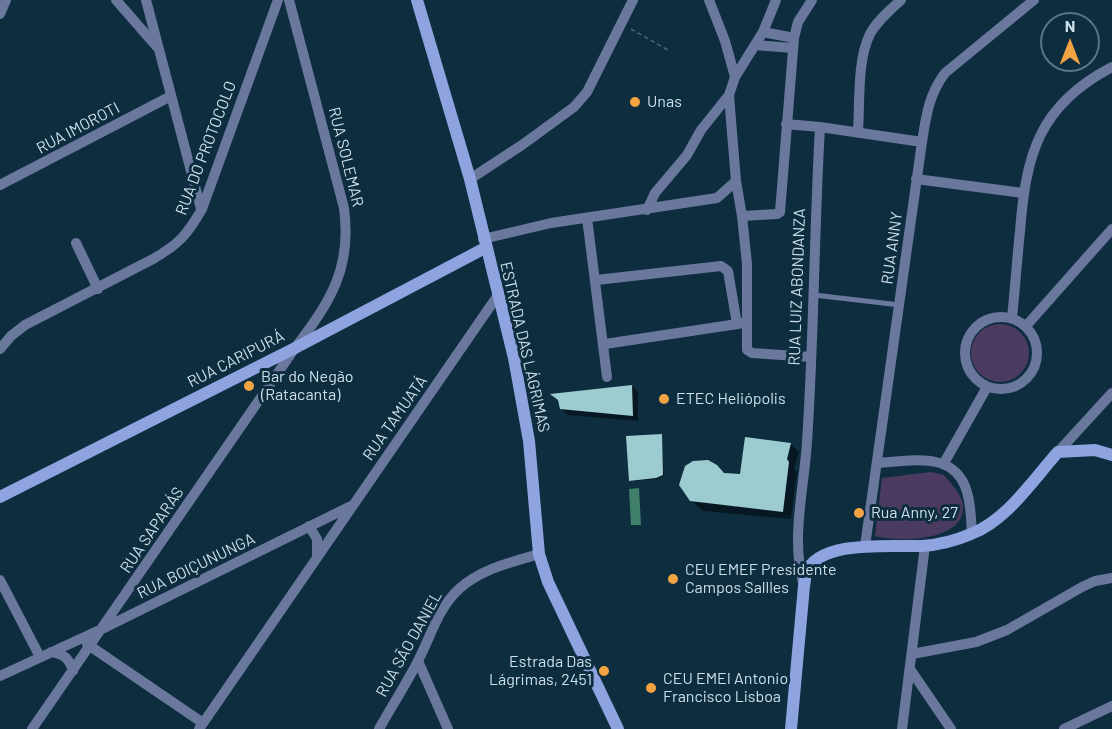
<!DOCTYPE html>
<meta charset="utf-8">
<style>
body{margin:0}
#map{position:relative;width:1112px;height:729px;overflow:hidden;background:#0e2e40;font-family:Barlow,sans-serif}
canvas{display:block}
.north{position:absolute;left:1040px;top:12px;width:60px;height:60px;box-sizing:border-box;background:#0e2e40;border:2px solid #5a7584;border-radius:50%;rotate:0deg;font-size:16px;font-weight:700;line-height:24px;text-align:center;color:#cddfea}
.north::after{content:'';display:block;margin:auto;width:21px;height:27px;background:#f3a442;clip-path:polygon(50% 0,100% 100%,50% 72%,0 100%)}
</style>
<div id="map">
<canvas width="1112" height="729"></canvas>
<div class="north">N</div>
</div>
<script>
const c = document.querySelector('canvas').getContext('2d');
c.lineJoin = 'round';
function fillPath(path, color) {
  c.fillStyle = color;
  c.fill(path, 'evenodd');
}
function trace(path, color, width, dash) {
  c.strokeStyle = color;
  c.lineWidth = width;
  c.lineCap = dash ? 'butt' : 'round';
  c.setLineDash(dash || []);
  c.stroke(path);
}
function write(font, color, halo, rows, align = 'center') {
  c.font = font + ' Barlow,sans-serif';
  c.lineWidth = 6;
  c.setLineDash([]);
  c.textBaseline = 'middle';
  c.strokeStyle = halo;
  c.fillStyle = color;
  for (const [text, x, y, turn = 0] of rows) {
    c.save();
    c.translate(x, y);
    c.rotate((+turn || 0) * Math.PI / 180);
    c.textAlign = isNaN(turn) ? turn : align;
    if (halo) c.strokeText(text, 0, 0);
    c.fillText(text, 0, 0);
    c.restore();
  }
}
fillPath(new Path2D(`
 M971 353a29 29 0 1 1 58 0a29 29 0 1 1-58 0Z
 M931,472L944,475C950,483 963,495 963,507C964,542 898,542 875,536L882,478Z`), '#4b3b61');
fillPath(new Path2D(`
 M639,488L641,525H631L629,489Z`), '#407f6a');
fillPath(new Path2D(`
 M632,386L638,392V421L568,415L561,408L560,401L553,395Z
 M661,436L664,476L658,479L632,481L630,480Z
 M790,444L799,452L794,469L797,472L791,519L704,511L700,509L691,500L724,475L741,476Z`), '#0007');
fillPath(new Path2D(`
 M632,385L633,416L560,409L558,400L550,394Z
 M662,434L663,475L656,478L629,481L626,436Z
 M745,437L791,443L787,459L789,462L783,512L690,501L679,485L685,466L693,461L708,460L717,465L724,473L740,474Z`), '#9dccd0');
trace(new Path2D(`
 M631,29L668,50`), '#4b6776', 1.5, [4.5, 3]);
trace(new Path2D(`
 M814,295L900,305`), '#6b789e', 5);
trace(new Path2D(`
 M116,0L157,47
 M146,0L201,209
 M709,0L725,41L735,77L729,95L730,108L736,181L742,216L747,264V350L752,353L811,357
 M0,14L6,0
 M763,32L794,38
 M755,45L792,48
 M735,77L763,32L776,0
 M786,124L820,127
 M858,131C860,102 857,60 870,34C877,21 890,10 901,0
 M470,179L522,145L574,107L587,92L633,0
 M916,179L1023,193
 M0,185L171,96
 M647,210L655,193L687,155L701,130L729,95
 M742,216L777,214L780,212L794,38L798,22L812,0
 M587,218L607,377
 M483,239L551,223L717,198L736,181
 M76,243L98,289
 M596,280L721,266L728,271L737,324
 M965 353a36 36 0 1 1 72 0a36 36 0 1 1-72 0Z
 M1012,318C1015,289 1017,260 1020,231C1026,154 1039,105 1112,67
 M1026,326L1112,229
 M605,344L744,323
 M0,349L11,336L25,325L153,259C179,244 187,235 202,209L278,0
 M1058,452L1112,393
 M878,463C911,461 955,450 967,492C971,505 971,520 972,534
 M944,463L987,387
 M309,526L317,539V557
 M865,546L922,142C926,116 929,94 945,73L1034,0
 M0,580L40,657
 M803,583C791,537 804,489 807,442C814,337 814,232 820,127L922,142
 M87,644L203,723
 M51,652C64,654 69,658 73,671
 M912,654L976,642L1007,630L1082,587L1095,581L1112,578
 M418,661L448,729
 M910,669L951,729
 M0,676L104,628L351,506
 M32,729L295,348C331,301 352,268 344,208L289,0
 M199,729L498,295
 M379,729C392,706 406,684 418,661C431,636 438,608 459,589C481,569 512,562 539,554
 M902,729L925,546
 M1064,729L1112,706`), '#6b789e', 10);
trace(new Path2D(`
 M417,0L470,179L514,358L529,441L539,554L548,582L618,729
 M0,497L295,348L485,248
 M791,729L804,586C805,582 805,577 806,573C819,539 893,547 922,546C937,545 957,540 971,534C1007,520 1032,481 1058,452L1095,450L1112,455`), '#8ea3e0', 12);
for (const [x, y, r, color] of [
 [635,102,6,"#f3a442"],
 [249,386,6,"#f3a442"],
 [664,399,6,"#f3a442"],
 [859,513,6,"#f3a442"],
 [673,579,6,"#f3a442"],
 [604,671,6,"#f3a442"],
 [651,688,6,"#f3a442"]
]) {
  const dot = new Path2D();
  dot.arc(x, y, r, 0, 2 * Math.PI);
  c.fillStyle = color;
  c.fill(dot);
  trace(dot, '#0e2e40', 2);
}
write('16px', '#cddfea', '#0e2e40', [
 ["Unas",647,102],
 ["Bar do Negão",261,377],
 ["(Ratacanta)",261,395],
 ["ETEC Heliópolis",676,399],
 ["Rua Anny, 27",871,513],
 ["CEU EMEF Presidente",685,570],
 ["Campos Sallles",685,588],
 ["Estrada Das",592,662,"right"],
 ["Lágrimas, 2451",592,680,"right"],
 ["CEU EMEI Antonio",663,679],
 ["Francisco Lisboa",663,697]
], 'left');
write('16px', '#cddfea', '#0e2e40', [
 ["RUA IMOROTI",78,128,-28],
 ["RUA DO PROTOCOLO",206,148,-69],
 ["RUA SOLEMAR",346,157,76],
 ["RUA ANNY",892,248,-82],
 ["RUA LUIZ ABONDANZA",797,287,-88],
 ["ESTRADA DAS LÁGRIMAS",525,347,77],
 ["RUA CARIPURÁ",236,359,-27],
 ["RUA TAMUATÁ",395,418,-55],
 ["RUA SAPARÁS",152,530,-56],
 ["RUA BOIÇUNUNGA",196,566,-26],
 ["RUA SÃO DANIEL",409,644,-61]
]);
</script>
